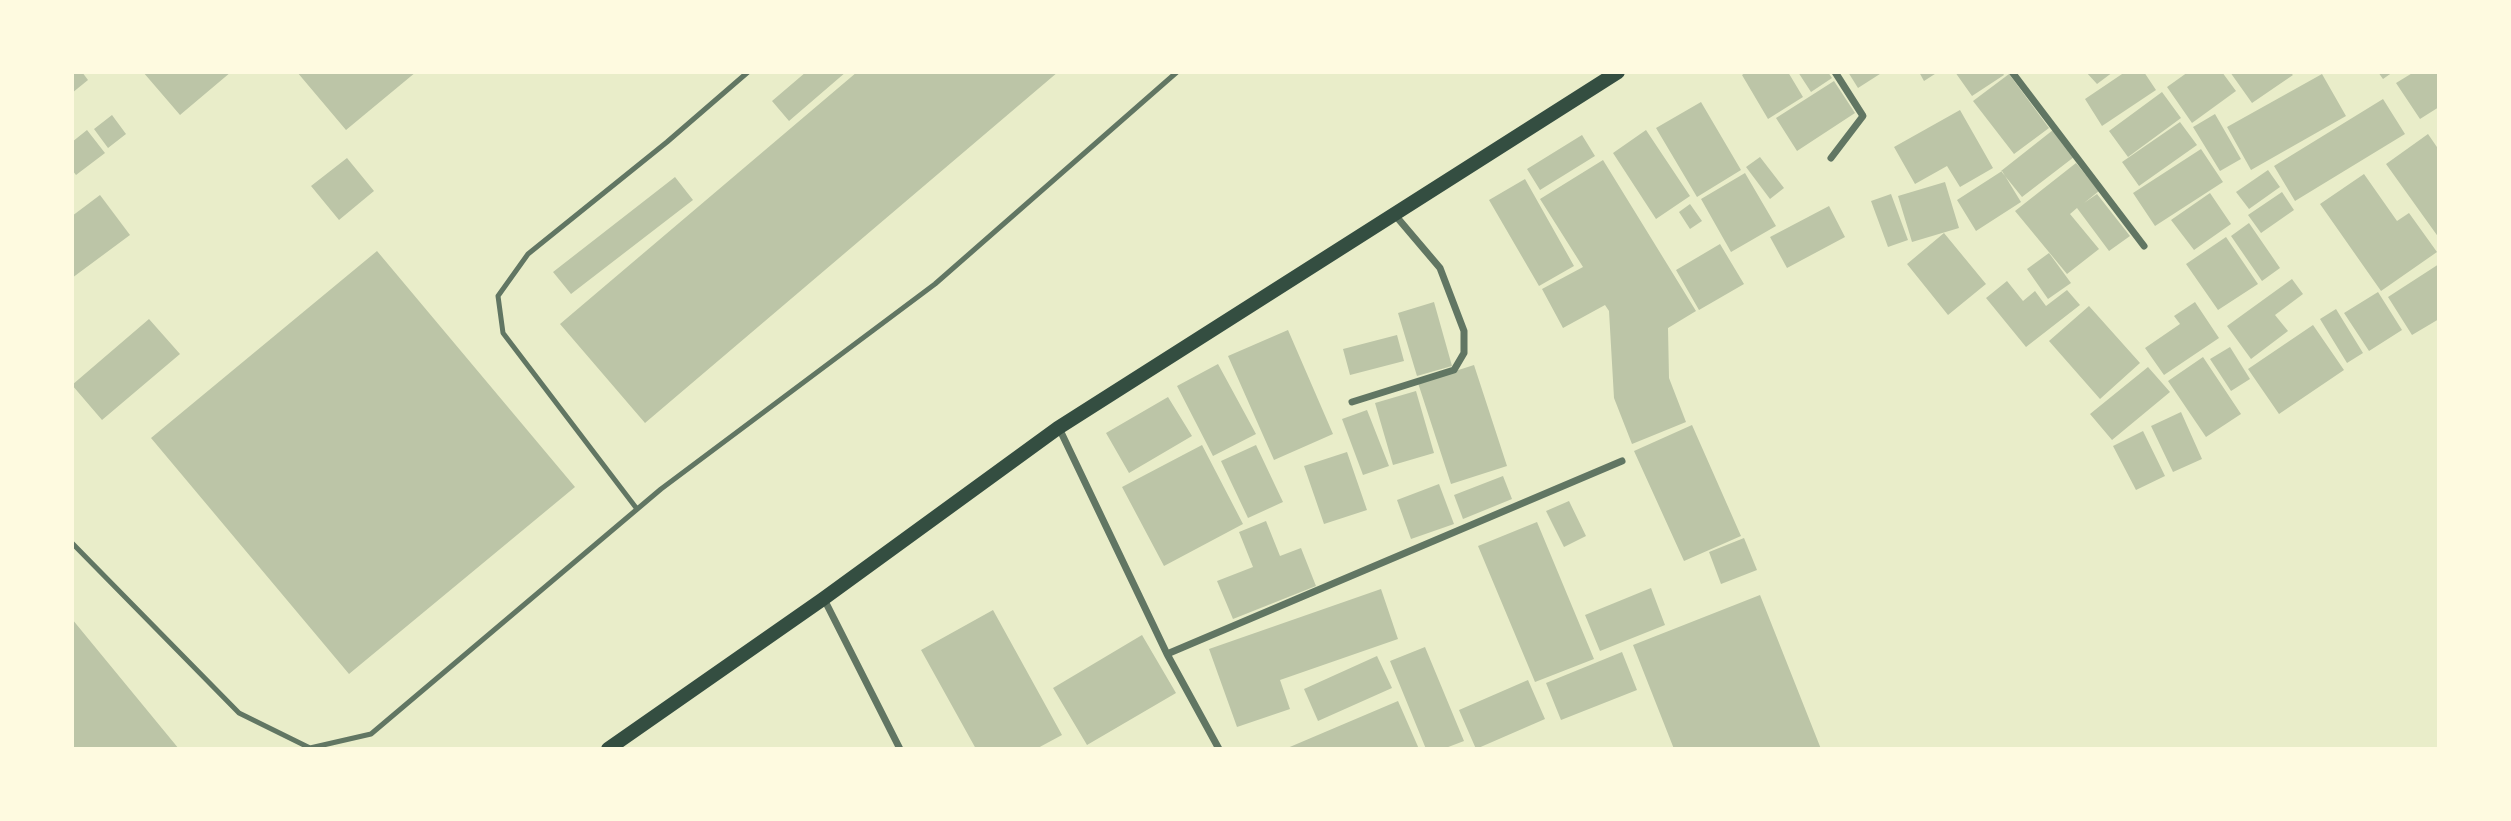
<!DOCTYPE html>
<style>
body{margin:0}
#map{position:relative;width:2511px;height:821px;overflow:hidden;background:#e9edc9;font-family:Arial,sans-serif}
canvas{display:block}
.frame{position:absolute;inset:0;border:74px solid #fefae0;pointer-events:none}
</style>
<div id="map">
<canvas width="2511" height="821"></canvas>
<div class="frame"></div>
</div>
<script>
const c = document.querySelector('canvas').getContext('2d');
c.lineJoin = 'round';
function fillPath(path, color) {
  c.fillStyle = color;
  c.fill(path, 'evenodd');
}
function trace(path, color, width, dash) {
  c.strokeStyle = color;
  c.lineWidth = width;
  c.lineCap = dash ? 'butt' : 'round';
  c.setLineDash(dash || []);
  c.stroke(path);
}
fillPath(new Path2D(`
 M72,72H82L88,80L72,93Z
 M143,72H231L180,115Z
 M297,72H416L346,130Z
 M806,72H846L789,121L772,101Z
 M857,72H1058L645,423L560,324Z
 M1746,72H1788L1803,97L1768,119L1742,75Z
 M1798,72H1828L1832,78L1811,92Z
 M1848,72H1883L1858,88Z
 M1919,72H1938L1924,81Z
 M1955,72H2002L2004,75L1972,96Z
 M2086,72H2113L2097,84Z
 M2125,72H2144L2156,90L2102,126L2085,99Z
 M2188,72H2222L2236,91L2192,123L2167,87Z
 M2230,72H2290L2293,75L2252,103Z
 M2378,72H2393L2383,79Z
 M2414,72H2439V107L2420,119L2396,83Z
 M2009,74L2049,128L2014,154L1973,101Z
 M2322,74L2346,116L2251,170L2227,127Z
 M1834,81L1855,113L1797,151L1776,118Z
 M2162,92L2181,118L2128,157L2109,131Z
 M2383,99L2405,134L2295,201L2274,166Z
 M1701,102L1741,170L1697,197L1656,128Z
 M1960,110L1993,168L1960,187L1947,166L1915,184L1894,147Z
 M2215,114L2241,159L2220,171L2193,127Z
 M112,115L126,134L108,148L94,129Z
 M2180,122L2197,145L2139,186L2122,162Z
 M87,130L105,153L76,175L72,170V142Z
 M1646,130L1690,196L1656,219L1613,153Z
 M2053,130L2074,157L2022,197L2001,171Z
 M2428,134L2439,150V238L2386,164Z
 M1582,135L1595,156L1540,190L1527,169Z
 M2201,149L2223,182L2155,226L2133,193Z
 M1760,157L1784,188L1770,199L1746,167Z
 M347,158L374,191L339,220L311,186Z
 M1603,160L1696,311L1668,328L1669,378L1686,422L1632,444L1614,398L1609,311L1605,305L1563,328L1542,289L1583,267L1540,199Z
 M2076,163L2099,191L2084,203L2097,194L2130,236L2109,251L2077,208L2070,214L2099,249L2067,274L2015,211Z
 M2268,170L2280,187L2249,209L2236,192Z
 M2002,171L2021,202L1976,231L1957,200Z
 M1745,173L1776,226L1731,252L1701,199Z
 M2364,174L2397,221L2409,213L2437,252L2381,291L2320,204Z
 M675,177L693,200L571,294L553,272Z
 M1525,179L1574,266L1539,286L1489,200Z
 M1945,182L1959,228L1912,242L1898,196Z
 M2282,192L2294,210L2261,233L2248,215Z
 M2210,193L2231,224L2194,250L2171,220Z
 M1891,194L1908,240L1888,247L1871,201Z
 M100,195L130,235L72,278V216Z
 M1690,204L1702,221L1690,229L1679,212Z
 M1829,206L1845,237L1787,268L1770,237Z
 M2249,223L2280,268L2262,281L2231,236Z
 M1944,233L1986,284L1948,315L1907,264Z
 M2226,237L2258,284L2218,310L2186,264Z
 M1720,244L1744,284L1699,310L1676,270Z
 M377,251L575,487L349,674L151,438Z
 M2049,253L2071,283L2048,299L2027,269Z
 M2439,264V319L2412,335L2388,297Z
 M2292,279L2303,294L2275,315L2288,331L2251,359L2227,326Z
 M2007,281L2023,301L2035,291L2046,306L2067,290L2080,305L2026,347L1986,298Z
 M2378,292L2402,330L2369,351L2344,313Z
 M1434,302L1452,366L1417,376L1398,313Z
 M2195,302L2219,338L2164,375L2145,348L2180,324L2174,316Z
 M2089,306L2140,363L2100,399L2049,341Z
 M2336,309L2363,353L2347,363L2320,319Z
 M149,319L180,354L102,420L72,385Z
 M2313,325L2344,370L2279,414L2248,369Z
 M1288,330L1333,434L1274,460L1228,356Z
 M1397,335L1404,361L1350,375L1343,349Z
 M2230,347L2250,379L2231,391L2210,359Z
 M2203,357L2241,414L2206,437L2168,381Z
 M1218,364L1256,434L1213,456L1177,386Z
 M1474,365L1507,466L1451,484L1418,383Z
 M2148,367L2170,392L2112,440L2090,414Z
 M1416,391L1434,453L1393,465L1375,403Z
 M1168,397L1192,436L1129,473L1106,433Z
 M1367,410L1389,466L1363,475L1342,419Z
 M2181,412L2202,459L2173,472L2151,426Z
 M1692,425L1741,536L1684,561L1634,451Z
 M2143,431L2165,476L2136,490L2113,446Z
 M1202,445L1243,524L1164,566L1122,487Z
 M1256,445L1283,502L1248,518L1221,461Z
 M1347,452L1367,510L1324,524L1304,466Z
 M1503,476L1512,499L1463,519L1454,495Z
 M1439,484L1454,524L1411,539L1397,500Z
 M1569,501L1586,536L1564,547L1546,511Z
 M1266,521L1280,556L1301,548L1316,586L1233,619L1217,581L1253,567L1239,532Z
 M1537,522L1594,659L1535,682L1478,546Z
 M1744,538L1757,570L1721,584L1709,552Z
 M1651,588L1665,625L1600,651L1585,615Z
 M1381,589L1398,639L1280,680L1290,709L1237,727L1209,649Z
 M1760,595L1821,749H1674L1633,645Z
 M993,610L1062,735L1036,749H976L921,650Z
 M72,619L179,749H72Z
 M1142,635L1176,693L1087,745L1053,688Z
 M1425,647L1464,741L1443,749H1426L1390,661Z
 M1622,652L1637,690L1561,720L1546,683Z
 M1377,656L1392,688L1318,721L1304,689Z
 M1528,680L1545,719L1476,749L1459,710Z
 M1398,701L1419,749H1285Z`), '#bcc5a7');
trace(new Path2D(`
 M637,509L503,333L498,296L528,254L667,142L748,72
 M72,543L239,713L310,748L371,734L661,489L935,284L1177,72`), '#617663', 5);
trace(new Path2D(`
 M2012,72L2144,246
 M1831,158L1863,116L1835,72
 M1352,402L1454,370L1464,353V331L1440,268L1395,215
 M1059,428L1167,654L1219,749
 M824,599L900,749
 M1167,654L1622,461`), '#617663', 7);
trace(new Path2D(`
 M608,749L823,599L1058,428L1618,72`), '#344e41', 14);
</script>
